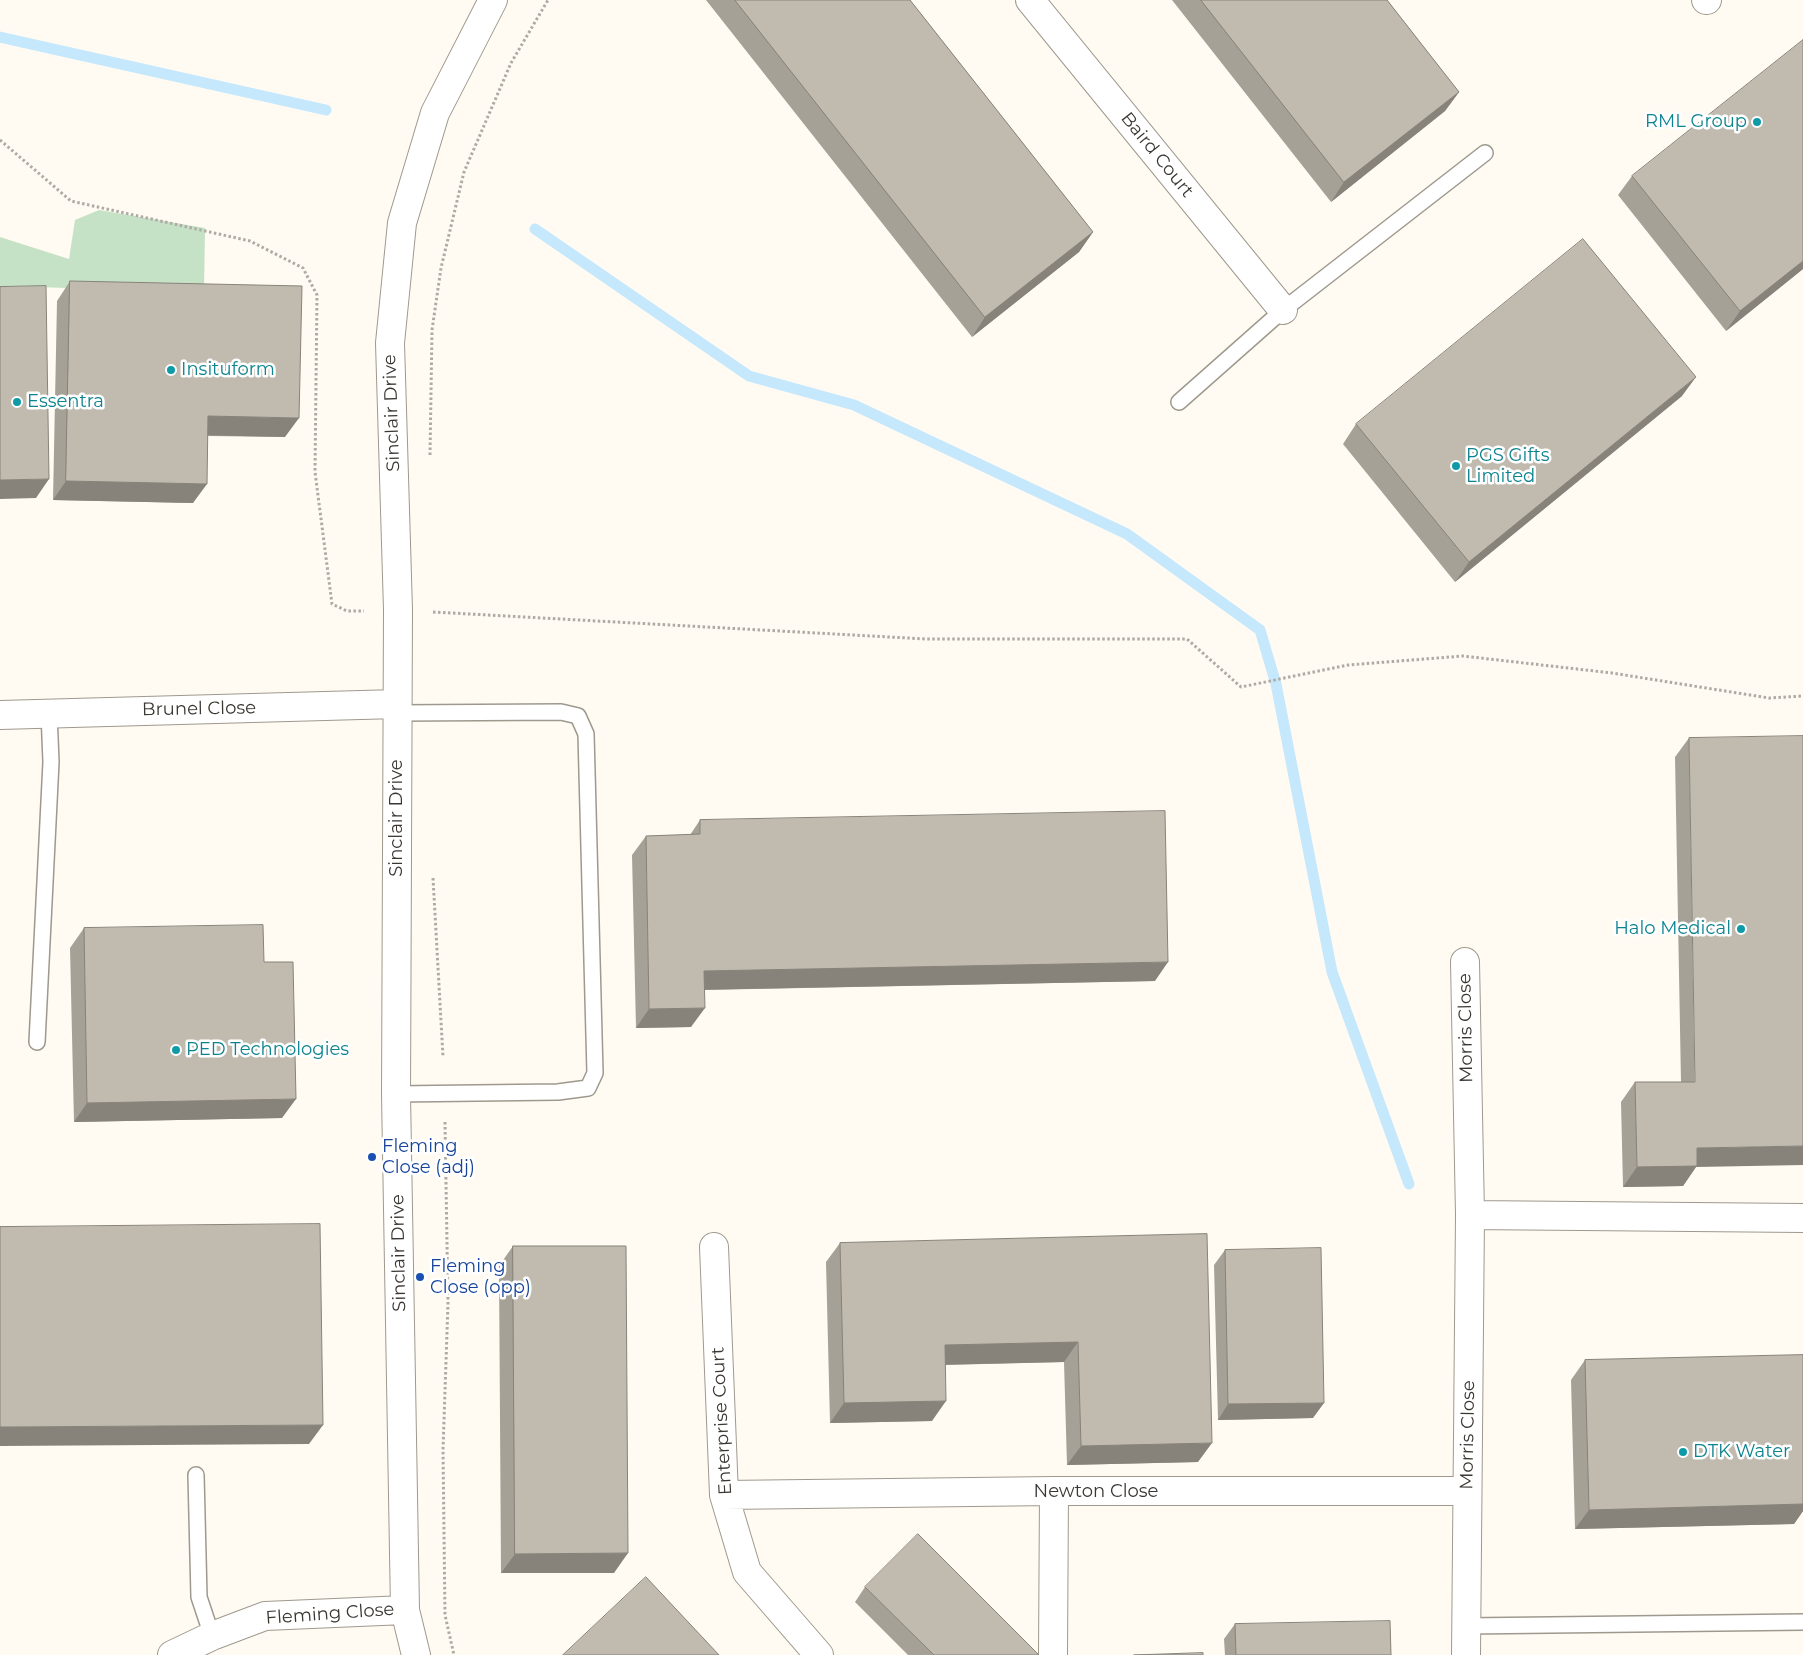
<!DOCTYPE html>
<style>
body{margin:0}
canvas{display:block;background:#fffbf3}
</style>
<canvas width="1803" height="1655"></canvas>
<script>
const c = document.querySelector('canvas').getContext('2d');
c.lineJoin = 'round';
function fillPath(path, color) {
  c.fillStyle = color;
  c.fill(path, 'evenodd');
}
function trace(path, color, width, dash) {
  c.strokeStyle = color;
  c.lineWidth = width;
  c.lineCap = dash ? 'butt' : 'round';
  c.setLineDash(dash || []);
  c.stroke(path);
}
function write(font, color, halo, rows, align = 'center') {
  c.font = font + ' Montserrat,sans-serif';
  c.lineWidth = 5;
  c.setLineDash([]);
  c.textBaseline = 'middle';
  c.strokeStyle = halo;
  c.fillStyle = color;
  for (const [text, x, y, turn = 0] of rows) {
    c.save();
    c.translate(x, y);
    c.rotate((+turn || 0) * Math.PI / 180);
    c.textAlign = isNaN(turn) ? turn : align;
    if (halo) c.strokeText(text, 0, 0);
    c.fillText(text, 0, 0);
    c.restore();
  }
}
fillPath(new Path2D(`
 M99,210L205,228L204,292L0,286V237L69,259L75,220Z`), '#c6e2c6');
trace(new Path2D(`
 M0,37L326,110
 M535,229L749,376L854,405L1127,534L1260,630L1276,684L1332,972L1409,1184`), '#c6e8fc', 11);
const service = new Path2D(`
 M1179,402L1283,310L1485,153
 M37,1042L51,762L49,713
 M396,1094L558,1092L588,1088L595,1073L586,734L578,716L561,712L397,713
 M196,1475L199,1597L212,1636
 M1466,1626L1803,1622`);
const minor = new Path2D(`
 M1030,0L1283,310
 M1706,0H1707
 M0,715L397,704
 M1465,962L1470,1215L1466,1655
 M1470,1215L1803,1218
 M714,1247L724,1495L747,1572L819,1655
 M724,1495L1054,1491H1467
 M172,1655L212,1636L265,1616L405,1610
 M416,1655L405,1610L396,1094L398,610L390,343L402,223L435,113L493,0
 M1053,1655L1054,1491`);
trace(service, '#9f998d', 18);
trace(minor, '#9f998d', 30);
trace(new Path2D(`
 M0,140L71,201L250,241L303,268L317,295L315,472L332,604L347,611H364
 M430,455L432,330L441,268L464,172L511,63L548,0
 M433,612L926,639H1187L1241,687L1348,665L1463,656L1612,673L1769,698L1803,696
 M433,878L443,1057
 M445,1122L448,1303L443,1450L445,1615L454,1655`), '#aeaaa4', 3, [2.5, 2.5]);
trace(service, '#fff', 15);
trace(minor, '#fff', 28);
fillPath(new Path2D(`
 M706,0H910L1093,232L1079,252L972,337Z
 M1172,0H1387L1459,92L1445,111L1331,202Z
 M1632,176L1803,269L1726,331L1618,195Z
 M70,281L285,437L208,436L193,503L53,500L57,301Z
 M1682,396L1455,582L1343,444L1356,424Z
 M1689,738L1696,1167L1683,1186L1623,1187L1621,1102L1635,1082H1681L1675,757Z
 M700,820L1155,981L704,990L691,1027L636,1028L632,855L646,836L690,835Z
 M84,928L264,962L282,1118L74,1122L70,948Z
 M1207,1234L1198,1462L1067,1465L1064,1362L945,1365L932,1421L830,1423L826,1262L840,1243Z
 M513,1246L614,1573H501L499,1266Z
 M1225,1250L1313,1418L1218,1420L1214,1265Z
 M1803,1355V1511L1794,1524L1575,1529L1571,1380L1585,1360Z
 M865,1587L1039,1655H908L855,1602Z
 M1235,1624L1391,1655H1225L1224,1639Z`), '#a6a196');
fillPath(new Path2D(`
 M1459,92L1445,111L1331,202L1344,182Z
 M1093,232L1079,252L972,337L985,317Z
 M1803,261V269L1726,331L1740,311Z
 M1696,377L1682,396L1455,582L1469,562Z
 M208,416L299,418L285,437L195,435Z
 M49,479L36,498L0,499V480Z
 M66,481L207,484L193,503L53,500Z
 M1168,962L1155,981L690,990L704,971Z
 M705,1008L691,1027L636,1028L649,1009Z
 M296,1099L282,1118L74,1122L87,1103Z
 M1803,1146V1165L1696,1167L1683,1186L1623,1187L1637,1167L1697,1148Z
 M1078,1342L1064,1362L931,1365L945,1345Z
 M946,1401L932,1421L830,1423L844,1403Z
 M1324,1403L1313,1418L1218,1420L1228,1404Z
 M323,1425L309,1444L0,1446V1427Z
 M1212,1443L1198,1462L1067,1465L1081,1446Z
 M1803,1504V1511L1794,1524L1575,1529L1589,1510Z
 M628,1553L614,1573H501L515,1554Z`), '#87837a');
const building = new Path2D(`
 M735,0H910L1093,232L985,317Z
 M1201,0H1387L1459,92L1344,182Z
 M1803,40V261L1740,311L1632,176Z
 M1583,239L1696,377L1469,562L1356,424Z
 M70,281L302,286L299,418L208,416L207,484L66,481Z
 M46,286L49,479L0,480V287Z
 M1803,736V1146L1697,1148V1166L1637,1167L1635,1082H1695L1689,738Z
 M1165,811L1168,962L704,971L705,1008L649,1009L646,836L700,834V820Z
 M263,925L264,962H293L296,1099L87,1103L84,928Z
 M320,1224L323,1425L0,1427V1227Z
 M1207,1234L1212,1443L1081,1446L1078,1342L945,1345L946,1401L844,1403L840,1243Z
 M513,1246H626L628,1553L515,1554Z
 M1321,1248L1324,1403L1228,1404L1225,1250Z
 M1803,1355V1504L1589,1510L1585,1360Z
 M918,1534L1039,1655H934L865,1587Z
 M646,1577L719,1655H563Z
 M1390,1621L1391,1655H1236L1235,1624Z
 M1203,1653V1655H1134Z`);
fillPath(building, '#c1bbaf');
trace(building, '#87837a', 1);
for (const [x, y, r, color] of [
 [1757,122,5,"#0f9aa8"],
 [171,370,5,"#0f9aa8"],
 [17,402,5,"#0f9aa8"],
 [1456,466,5,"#0f9aa8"],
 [1741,929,5,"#0f9aa8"],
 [176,1050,5,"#0f9aa8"],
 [372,1157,5,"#1a4fb4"],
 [420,1277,5,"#1a4fb4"],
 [1683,1452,5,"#0f9aa8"]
]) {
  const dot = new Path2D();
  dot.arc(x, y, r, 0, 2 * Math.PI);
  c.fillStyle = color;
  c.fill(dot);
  trace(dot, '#fff', 2);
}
write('18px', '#0d838f', '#fff', [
 ["RML Group",1747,122,"right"],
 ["Insituform",181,370],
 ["Essentra",27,402],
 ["PGS Gifts",1466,456],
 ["Limited",1466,477],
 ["Halo Medical",1731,929,"right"],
 ["PED Technologies",186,1050],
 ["DTK Water",1693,1452]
], 'left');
write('18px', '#3a3733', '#fff', [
 ["Baird Court",1157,155,51],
 ["Sinclair Drive",392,413,-92],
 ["Brunel Close",199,709,-1],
 ["Sinclair Drive",397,818,-90],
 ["Morris Close",1466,1028,-91],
 ["Sinclair Drive",399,1253,-91],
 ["Enterprise Court",722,1421,-93],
 ["Morris Close",1468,1435,-89],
 ["Newton Close",1096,1492],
 ["Fleming Close",330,1614,-4]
]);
write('18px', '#164399', '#fff', [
 ["Fleming",382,1147],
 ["Close (adj)",382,1168],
 ["Fleming",430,1267],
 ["Close (opp)",430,1288]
], 'left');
</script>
